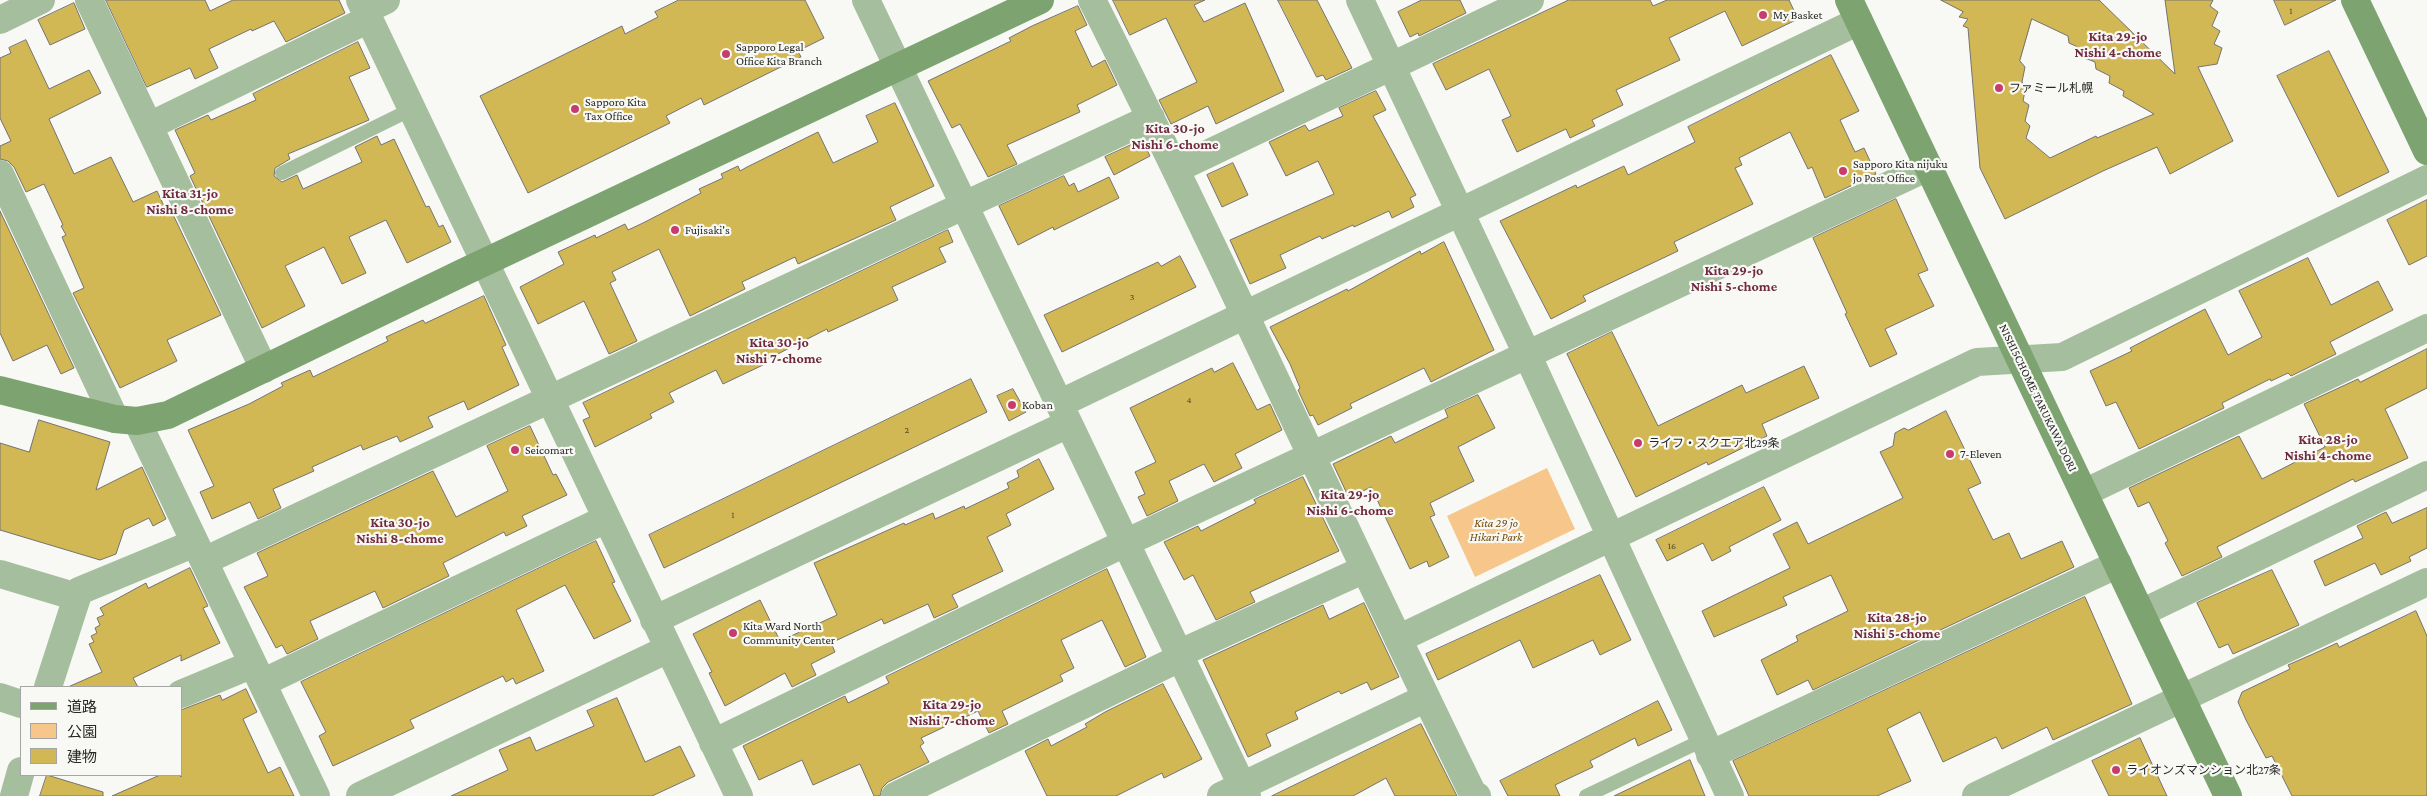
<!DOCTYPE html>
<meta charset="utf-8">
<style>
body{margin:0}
#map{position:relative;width:2427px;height:796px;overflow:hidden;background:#f8f9f5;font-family:"Crimson Pro","Noto Sans JP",serif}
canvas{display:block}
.legend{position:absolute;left:20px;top:686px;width:162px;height:90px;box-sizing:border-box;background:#f8f9f5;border:1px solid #a5a5a3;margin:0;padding:6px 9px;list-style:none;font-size:15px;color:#282827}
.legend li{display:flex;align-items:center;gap:10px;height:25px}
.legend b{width:25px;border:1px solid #a5a5a3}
</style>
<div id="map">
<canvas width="2427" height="796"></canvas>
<ul class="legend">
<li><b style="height:6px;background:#7da371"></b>道路</li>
<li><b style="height:14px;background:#f7c68b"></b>公園</li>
<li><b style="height:14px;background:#d2b755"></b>建物</li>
</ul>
</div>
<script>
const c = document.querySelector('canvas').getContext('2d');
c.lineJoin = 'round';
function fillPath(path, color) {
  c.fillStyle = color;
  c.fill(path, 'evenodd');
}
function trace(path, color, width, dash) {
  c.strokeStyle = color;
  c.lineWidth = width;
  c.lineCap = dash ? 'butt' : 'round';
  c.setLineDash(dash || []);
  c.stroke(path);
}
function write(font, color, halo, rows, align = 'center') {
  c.font = font + ' "Crimson Pro","Noto Sans JP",serif';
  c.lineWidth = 4.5;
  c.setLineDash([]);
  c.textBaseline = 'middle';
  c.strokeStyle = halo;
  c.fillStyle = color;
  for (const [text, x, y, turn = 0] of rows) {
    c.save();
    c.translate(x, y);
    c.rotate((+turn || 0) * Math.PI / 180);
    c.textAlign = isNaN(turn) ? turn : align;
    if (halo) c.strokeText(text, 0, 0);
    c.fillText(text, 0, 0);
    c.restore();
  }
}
fillPath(new Path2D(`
 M1547,468L1575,529L1475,577L1447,516Z`), '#f7c68b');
const building = new Path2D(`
 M106,0H205L210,11L233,0H339L345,13L286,42L274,21L252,31L251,29L209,49L218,68L195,79L190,68L147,87Z
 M679,0H805L824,38L798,51L801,57L704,105L701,98L666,116L670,123L528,193L480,96L622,26L625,34L658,17L655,12Z
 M1113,0H1205L1194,5L1204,22L1245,3L1284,91L1216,124L1208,106L1171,124L1159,100L1197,82L1166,18L1130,35Z
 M1278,0H1317L1352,68L1326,80L1323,75L1317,77Z
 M1422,0H1460L1466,13L1419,36L1418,33L1410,37L1398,12Z
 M1569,0H1650L1653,6L1667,0H1789L1798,19L1742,46L1725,11L1669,38L1680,60L1616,90L1623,105L1592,120L1595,126L1570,138L1566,129L1517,152L1502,120L1511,116L1489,69L1446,90L1433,64Z
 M1941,0H2099L2175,74L2165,0H2213L2210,6L2218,12L2212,26L2220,31L2214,44L2222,48L2217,64L2198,67L2233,141L2170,174L2157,147L2103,171L2005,219L1980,168L1968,28L1963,26L1968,19L1959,17L1963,12ZM2032,19L2068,36L2069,43L2082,49V57L2095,62L2096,69L2110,76L2109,83L2124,91L2123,96L2154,114L2097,138L2096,136L2050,158L2026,138L2030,126L2025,121L2029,105L2023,101L2026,86L2022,82L2025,67L2020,61Z
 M2274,0H2336L2285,25Z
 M74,3L85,29L50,45L38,20Z
 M1078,6L1087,25L1075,31L1092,67L1105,60L1117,85L1077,105L1080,112L1007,145L1017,164L988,177L960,124L952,128L928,81L1011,41L1009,38L1032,26Z
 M26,40L49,89L89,70L101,93L49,119L74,174L111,157L133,202L157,191L164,206L168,204L221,315L167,340L177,361L120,388L73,293L84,288L62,237L66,235L61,226L63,225L44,184L26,192L14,167L8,161L0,159V146L11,141L0,118V58L11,53L9,48Z
 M358,42L370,68L349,77L369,120L288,154L290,159L275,168L274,176L282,182L297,175L303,189L362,162L355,147L377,136L381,145L394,139L426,207L429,206L439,227L443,225L451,242L407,263L386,220L349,237L366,273L342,284L324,247L285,266L305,306L262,328L190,176L195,173L175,130L208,115L211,120L256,100L253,94Z
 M2329,51L2389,172L2338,197L2277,76Z
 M1831,55L1859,111L1840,120L1855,152L1864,148L1876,174L1825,198L1812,167L1808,169L1790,132L1739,158L1742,165L1735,168L1753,204L1674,242L1678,251L1583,296L1586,301L1551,319L1500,221L1576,185L1577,188L1624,166L1628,175L1695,142L1688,127Z
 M1376,91L1386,110L1373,116L1416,195L1410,198L1414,207L1392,218L1389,211L1354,227L1353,225L1322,239L1320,236L1280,255L1286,268L1250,284L1230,240L1334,194L1318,161L1286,176L1269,142L1305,125L1309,131L1343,116L1339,108Z
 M895,103L934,186L890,207L896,220L798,264L795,257L742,282L745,289L690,316L659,249L612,272L616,280L610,283L637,341L609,354L584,301L538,324L520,287L564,264L558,252L595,235L596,238L625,224L628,230L643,223L701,193L699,189L723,178L721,174L738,166L740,171L747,167L818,132L833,163L878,142L866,116Z
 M1142,140L1150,156L1114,175L1105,157Z
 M1233,163L1248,195L1222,207L1207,175Z
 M1064,176L1069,186L1074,183L1078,192L1109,177L1119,198L1054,230L1053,227L1018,245L999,206Z
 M1896,199L1928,270L1918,274L1934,306L1885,329L1897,354L1870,367L1845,314L1847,313L1813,238Z
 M2427,200V256L2409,265L2387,220Z
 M0,211L74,368L61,374L47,345L13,361L0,333Z
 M948,230L953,242L939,248L946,262L892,287L898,300L828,332L827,329L762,362L763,365L723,384L716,370L669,393L674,402L650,414L652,418L595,447L583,420L590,417L583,403Z
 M1444,242L1494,350L1431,382L1424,368L1350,404L1352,408L1318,425L1313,415L1310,416L1298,390L1300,388L1290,364L1270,327L1347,289L1348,291L1420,251L1421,254Z
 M1180,256L1196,287L1062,352L1044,315L1158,262L1161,266Z
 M2308,258L2331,305L2378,281L2393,310L2330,342L2336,354L2291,376L2288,373L2271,381L2270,379L2222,403L2224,408L2139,449L2116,402L2106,406L2090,371L2132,351L2130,348L2205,309L2228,355L2262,337L2239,291Z
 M484,296L506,345L502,347L519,385L468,410L464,401L428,417L433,427L400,442L397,436L363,450L361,445L312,467L314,471L273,489L281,508L258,519L250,502L212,519L200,492L214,486L188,430L249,404L283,386L281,383L310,370L313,377L388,341L386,337L423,320L425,323Z
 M1612,332L1658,426L1742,385L1746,393L1804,366L1819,398L1762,424L1767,436L1708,465L1707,462L1636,497L1567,354Z
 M2427,349V388L2385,409L2408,458L2355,482L2353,479L2217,547L2222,557L2182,576L2165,543L2168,541L2149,502L2138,507L2129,488L2239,436L2262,479L2325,447L2304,404L2358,379L2360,382Z
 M1233,363L1257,410L1270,404L1282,430L1235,454L1242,468L1214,482L1204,464L1169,481L1178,501L1147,516L1138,497L1145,494L1135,472L1156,462L1130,408L1212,368L1214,372Z
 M971,379L987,412L664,568L649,535Z
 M1013,389L1026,412L1009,421L997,396Z
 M1478,395L1495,428L1458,447L1474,481L1430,503L1435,515L1430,517L1449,557L1429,567L1427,561L1410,569L1371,487L1349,498L1333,464L1391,436L1395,443L1448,417L1445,410Z
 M1946,411L1981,483L1968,489L1993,540L2009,533L2021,559L2062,541L2074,567L1813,690L1808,680L1777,695L1761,660L1798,641L1796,636L1848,611L1831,575L1783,597L1787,605L1714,637L1702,611L1790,568L1773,534L1797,522L1808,544L1903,498L1880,452L1893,446L1895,433L1904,428L1908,430Z
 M39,420L110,442L96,490L142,467L166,519L153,526L149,518L124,530L116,554L100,560L0,530V443L29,452Z
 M530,426L553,475L556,474L567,495L522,516L527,526L506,536L504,532L443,563L449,576L383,608L375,591L310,621L318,639L287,654L282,645L276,648L244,587L268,576L257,553L433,471L456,517L508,491L487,446Z
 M1039,459L1054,489L1006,514L1011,525L987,537L1003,571L952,595L958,607L934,618L928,604L884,624L882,619L831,643L835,652L811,664L816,675L792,687L785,673L725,706L709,673L712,672L693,634L760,600L780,641L837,615L814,563L904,523L905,525L933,513L935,519L964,506L965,509L1009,488L1007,483L1019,477L1017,471Z
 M1303,477L1339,551L1250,592L1255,602L1216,620L1193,575L1184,580L1164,542L1198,526L1201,531L1256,503L1254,500Z
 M1764,487L1781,520L1729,547L1731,551L1712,561L1703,543L1667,561L1656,540Z
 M2427,508V548L2409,557L2411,561L2381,575L2375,563L2325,586L2314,561L2363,538L2357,526L2386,512L2392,523Z
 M596,541L615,582L612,583L631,621L594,639L565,585L516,610L544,671L516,684L513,678L506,682L503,676L410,720L414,728L333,766L319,736L326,732L301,682Z
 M190,568L208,606L203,608L220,643L181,661V655L133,678L138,687H68L102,672L89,644L94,642L91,636L97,633L95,628L100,625L97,618L104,615L100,608L146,583L148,588Z
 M1107,569L1146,657L1125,667L1102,620L1061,640L1074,668L1060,675L1063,681L1002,711L1008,724L989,733L978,711L921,738L924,743L920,746L929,762L888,782L882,788L880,796H874L860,764L813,785L802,760L759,780L743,746L845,696L848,703L889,683L886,677Z
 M2272,570L2299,625L2233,654L2228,644L2219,648L2197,603Z
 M1600,575L1631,640L1600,655L1593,640L1533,668L1520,640L1438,680L1426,654Z
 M2085,597L2132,704L2053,740L2047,727L2002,749L1996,737L1943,762L1920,712L1887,729L1911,781L1877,796H1749L1733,761Z
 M1364,603L1399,677L1371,690L1367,682L1341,694L1339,691L1295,712L1298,719L1266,734L1271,746L1248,757L1203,660L1323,605L1329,619Z
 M2416,611L2427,636V796H2292L2272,756L2266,758L2246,720L2238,702L2242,692L2290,669L2288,665L2313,654L2337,643L2339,647Z
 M1163,684L1202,759L1164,778L1162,773L1116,796H1047L1025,751L1048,739L1051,746L1087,727L1085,724L1105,712Z
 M246,689L257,712L243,719L268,773L280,767L294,796H112L160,775H180L181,777V710L220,695L222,700Z
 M617,698L645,762L680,746L695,776L652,796H451L508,770L499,750L530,737L536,751L594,726L587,711Z
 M1658,701L1672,730L1638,746L1635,738L1590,761L1593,767L1555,785L1560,796H1508L1500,781Z
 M1421,724L1457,796H1395L1386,778L1353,796H1272Z
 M2140,738L2167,796H2109L2092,761Z
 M1690,760L1705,796H1614L1660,774Z
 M47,775L103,792V796H40Z`);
fillPath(building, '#d2b755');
trace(building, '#747370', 1);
trace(new Path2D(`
 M282,173L412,109
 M1586,796L1703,740`), '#a5bf9e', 14);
trace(new Path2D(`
 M89,0L264,369
 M360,0L739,796
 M866,0L1247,796
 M1092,0C1224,262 1344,531 1473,794L1477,796
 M1360,0L1527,354L1730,796
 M365,10L386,0
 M0,20L41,0
 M149,126L369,19
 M1176,169L1530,0
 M0,174L115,419
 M1059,404L1859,21
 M137,421L316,796
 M2084,493L2427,328
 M204,561L1151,118
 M0,574L77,597
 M2141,613L2427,475
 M654,620L1068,424
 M1398,639L1977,362L2062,357L2427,179
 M1178,654L1365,569
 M262,683L606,519
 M48,687L79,591L195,543
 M181,694L253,664
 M0,697L21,704
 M713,743L1125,543L1928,167
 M1710,755L2118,564
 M14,796L21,771
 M360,796L668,649
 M895,796L1180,658
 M1221,796L1426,698
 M1976,796L2427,582`), '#a5bf9e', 28);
trace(new Path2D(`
 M1849,0L2228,796
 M2355,0L2427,151
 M0,390L115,419L137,421L168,415L464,272L1040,0`), '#7da371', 28);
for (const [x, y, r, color] of [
 [1763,15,5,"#c83c6c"],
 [726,54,5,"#c83c6c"],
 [1999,88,5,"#c83c6c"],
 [575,109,5,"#c83c6c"],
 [1843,171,5,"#c83c6c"],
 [675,230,5,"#c83c6c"],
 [1012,405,5,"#c83c6c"],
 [1638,443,5,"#c83c6c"],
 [515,450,5,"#c83c6c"],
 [1950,454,5,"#c83c6c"],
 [733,633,5,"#c83c6c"],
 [2116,770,5,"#c83c6c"]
]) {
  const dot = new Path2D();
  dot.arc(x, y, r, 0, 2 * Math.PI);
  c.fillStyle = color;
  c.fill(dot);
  trace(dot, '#f8f9f5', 2);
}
write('10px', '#524c32', null, [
 ["1",2291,11],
 ["3",1132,297],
 ["4",1189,400],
 ["2",907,430],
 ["1",733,515],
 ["16",1672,546]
]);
write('12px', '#282827', '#f8f9f5', [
 ["My Basket",1773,15],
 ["Sapporo Legal",736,47],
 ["Office Kita Branch",736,61],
 ["ファミール札幌",2009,88],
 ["Sapporo Kita",585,102],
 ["Tax Office",585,116],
 ["Sapporo Kita nijuku",1853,164],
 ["jo Post Office",1853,178],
 ["Fujisaki's",685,230],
 ["Koban",1022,405],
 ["ライフ・スクエア北29条",1648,443],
 ["Seicomart",525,450],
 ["7-Eleven",1960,454],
 ["Kita Ward North",743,626],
 ["Community Center",743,640],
 ["ライオンズマンション北27条",2126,770]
], 'left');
write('12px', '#282827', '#f8f9f5', [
 ["NISHI5CHOME TARUKAWA DORI",2038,398,64]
]);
write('italic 12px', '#6f4705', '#f8f9f5', [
 ["Kita 29 jo",1496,523],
 ["Hikari Park",1496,537]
]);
write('bold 14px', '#6f2a3f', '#f8f9f5', [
 ["Kita 29-jo",2118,37],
 ["Nishi 4-chome",2118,53],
 ["Kita 30-jo",1175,129],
 ["Nishi 6-chome",1175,145],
 ["Kita 31-jo",190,194],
 ["Nishi 8-chome",190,210],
 ["Kita 29-jo",1734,271],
 ["Nishi 5-chome",1734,287],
 ["Kita 30-jo",779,343],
 ["Nishi 7-chome",779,359],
 ["Kita 28-jo",2328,440],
 ["Nishi 4-chome",2328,456],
 ["Kita 29-jo",1350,495],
 ["Nishi 6-chome",1350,511],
 ["Kita 30-jo",400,523],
 ["Nishi 8-chome",400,539],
 ["Kita 28-jo",1897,618],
 ["Nishi 5-chome",1897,634],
 ["Kita 29-jo",952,705],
 ["Nishi 7-chome",952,721]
]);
</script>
